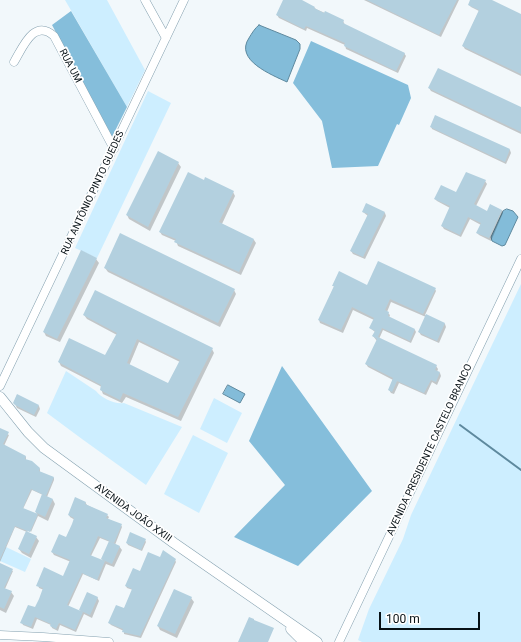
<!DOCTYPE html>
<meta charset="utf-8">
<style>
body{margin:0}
#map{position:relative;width:521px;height:642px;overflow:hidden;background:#f2f8fb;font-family:Roboto,sans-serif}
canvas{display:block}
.scale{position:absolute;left:379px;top:612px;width:101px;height:18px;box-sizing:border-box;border:2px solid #071116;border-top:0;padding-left:5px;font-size:12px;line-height:14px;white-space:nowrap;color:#071116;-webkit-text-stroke:3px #fff;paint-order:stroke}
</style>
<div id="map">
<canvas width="521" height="642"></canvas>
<div class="scale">100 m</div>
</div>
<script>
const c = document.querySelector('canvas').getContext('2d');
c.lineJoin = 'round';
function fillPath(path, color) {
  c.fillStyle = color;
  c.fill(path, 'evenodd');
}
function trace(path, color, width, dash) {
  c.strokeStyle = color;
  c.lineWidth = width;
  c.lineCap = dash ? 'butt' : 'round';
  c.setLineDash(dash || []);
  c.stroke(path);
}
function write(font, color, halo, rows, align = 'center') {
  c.font = font + ' Roboto,sans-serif';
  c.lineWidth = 3.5;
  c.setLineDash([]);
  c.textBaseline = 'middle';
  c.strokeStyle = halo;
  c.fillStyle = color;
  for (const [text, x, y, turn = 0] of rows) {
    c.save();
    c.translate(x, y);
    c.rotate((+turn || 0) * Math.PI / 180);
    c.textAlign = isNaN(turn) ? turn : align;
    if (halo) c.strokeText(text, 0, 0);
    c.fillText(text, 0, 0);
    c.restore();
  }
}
fillPath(new Path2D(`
 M65,0H107L145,70L127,107Z
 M148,91L171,103L97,258L75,248Z
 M521,284V642H362L358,640L369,609L403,539L411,515Z
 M66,371L96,391C101,398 116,405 124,403L182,427L146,485L82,439L47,413Z
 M214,398L242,413L227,443L200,429Z
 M193,435L228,453L199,513L164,494Z
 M6,547L31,559L25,572L0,561Z`), '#cdeeff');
fillPath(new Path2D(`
 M71,11L127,107L112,137L52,25Z
 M311,41L408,85L411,98L399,125L397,124L378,166L332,168L322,121L293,83Z
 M282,366L372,491L298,566L234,537L285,485L249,441Z`), '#85bedb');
const water = new Path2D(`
 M259,25L296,40L300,44V49L287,82C272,75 234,60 249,38C252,33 255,28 259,25Z
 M507,209L513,211L518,217L505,245L502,246L492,241L491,237L503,211Z
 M228,385L245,394L240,403L223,394Z`);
fillPath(water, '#83bcd9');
trace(water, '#5e899e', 1);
fillPath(new Path2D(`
 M284,0H299L314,7L316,9L343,21L345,25L404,53L406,56L398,73L346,49L345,45L307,28L306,31L279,18L277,15Z
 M364,0H459L441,37Z
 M471,0H489L521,15V76L465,49L463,46L479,11L471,7L469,5Z
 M429,88L521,109V134L431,91Z
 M431,126L510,150L511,153L506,164L432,129Z
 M178,163L181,167L150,231L129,219L127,215Z
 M485,181L487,184L476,206L487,212L502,210L503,213L491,241L479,235L477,233L481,225L470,219L461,237L444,229L442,226L450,208L437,201L435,199L457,193Z
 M204,182L233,192L235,196L222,224L254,240L256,243L241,275L178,246L176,241L162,235L160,232Z
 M363,212L385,213L386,216L365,259L353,254L351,251L368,216Z
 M96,259L99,263L60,342L46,336L44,332Z
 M105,268L234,290L236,294L220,327L108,272Z
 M333,285L435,289L436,291L425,315L445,324L446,327L439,343L421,335L419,332L426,317L391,302L387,312L390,315L389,318L415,330L416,332L411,343L383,330L379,339L436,366L438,369L437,372L440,373L441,376L437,385L432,382L426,395L399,383L394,394L391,393L389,390L393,380L368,367L366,364L377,341L373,336L375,332L370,328L374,320L353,310L343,333L320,323L319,320L334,287Z
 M84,315L212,349L214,353L181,421L126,397L122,403L103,394L101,389L102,387L61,366L59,362L105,357L117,335L87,319ZM139,342L180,362L169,385L129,366Z
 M17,395L39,406L40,409L36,417L17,408L14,402Z
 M0,430L9,435L4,446L26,457V460L40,469V472L54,478V480L47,497L53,500L55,504L48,521L38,516L31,532L28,528L26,529L29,534L36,537L39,541L31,558L22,553L19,549L27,532L15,527L0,562ZM32,490L43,495L36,512L37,515L23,509Z
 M85,502L87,505L107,515L109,517L108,519L121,525L122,527L115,545L119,546L122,550L114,567L106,564L99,581L83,574L68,607L82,613L80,610L97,597L99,601L92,618L84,614L76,632L60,625L58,631L52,628L51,625L37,619L33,629L23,625L22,623L35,609L44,590L39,588L38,585L64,577L71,562L54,555L52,552L66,538L75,520L70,517L69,515ZM100,538L110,542L102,559L104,562L91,556Z
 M145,540L146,542L142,551L128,545L127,543Z
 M161,559L175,560L176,562L141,638L124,634V631L111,625L109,623L124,609L133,590L127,588L126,586L140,572Z
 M0,565L13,571L5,589L11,592L14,596L6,613L0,610Z
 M191,598L194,602L177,638L160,630L158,626Z`), '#0003');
trace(new Path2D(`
 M460,425L521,470`), '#5e899e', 2);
fillPath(new Path2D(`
 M283,0H302L315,7L314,8L324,13L325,11L344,20L343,23L405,53L396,71L344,46L345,43L306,26L304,29L276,15Z
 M367,0H457L439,35Z
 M470,0H492L521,14V74L462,46L479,10L468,5Z
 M438,68L521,107V132L428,88Z
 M435,115L510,149L505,162L430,127Z
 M158,151L179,162L148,227L126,215Z
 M188,172L204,180L205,177L234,191L219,222L254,239L239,272L174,242L176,239L159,232Z
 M466,172L486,180L474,204L487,211L490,204L502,210L489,238L476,233L481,223L468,217L460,235L441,226L450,206L434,199L441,185L456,192Z
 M366,203L385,212L363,257L350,251L368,214L362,212Z
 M120,233L235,289L218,323L104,268Z
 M81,250L97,258L57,339L43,332Z
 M378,261L436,288L423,314L390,299L385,310L389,312L388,316L415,329L410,341L382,328L378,337L437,365L435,370L440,372L436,382L431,380L424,393L397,381L392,392L388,390L393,378L365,364L377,339L372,336L375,331L369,328L374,318L352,307L341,330L318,320L334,286H332L339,271L367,285Z
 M95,290L213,348L178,417L123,393L120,400L100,390L101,385L58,362L69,338L105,355L117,333L83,315ZM137,339L180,360L168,383L127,363Z
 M426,314L445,323L437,341L418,332Z
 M17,394L39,405L34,415L15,405L13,403Z
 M0,428L9,432L3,444L26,456L25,459L32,461L40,468L39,471L54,477L46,496L31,489L23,508L38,514L30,532L15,526L0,559Z
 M42,494L53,499L45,517L35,512Z
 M75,497L86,502L85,504L108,514L106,518L122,524L114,543L98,536L90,555L105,561L97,580L82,573L67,605L83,612L75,630L59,623L56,629L50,626L51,624L35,617L31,627L20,623L28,605L35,607L39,599L43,588L36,586L44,567L63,576L70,560L51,552L59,534L66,537L72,524L74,518L68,515Z
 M26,531L37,536L29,554L18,549Z
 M130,532L146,539L141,550L126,543Z
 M109,541L120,546L112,564L101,559Z
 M163,550L176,559L140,636L122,632L123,629L108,623L116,605L124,608L132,589L125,586L133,568L140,571L148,552L160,557Z
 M0,563L13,569L4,588L12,591L4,609L0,607Z
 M174,589L192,597L175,634L157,626Z
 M87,592L98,597L90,615L79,610Z
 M249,617L254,619V620L274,628L268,642H238Z`), '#b3d0df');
const minor = new Path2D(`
 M145,0L166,38
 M14,62C23,47 34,18 54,36L114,149
 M0,386L184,0
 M0,635L43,637L109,642
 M339,642L521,259`);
const major = new Path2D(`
 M0,397L28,432L44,448L174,543L317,642
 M291,629L304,642`);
trace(minor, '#84a0af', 9);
trace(major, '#84a0af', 11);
trace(minor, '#fff', 8);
trace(major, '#fff', 10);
write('10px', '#071116', '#fff', [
 ["RUA UM",70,66,62],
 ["RUA ANTÔNIO PINTO GUEDES",93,193,-65],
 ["AVENIDA PRESIDENTE CASTELO BRANCO",430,450,-65],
 ["AVENIDA JOÃO XXIII",133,513,36]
]);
</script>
